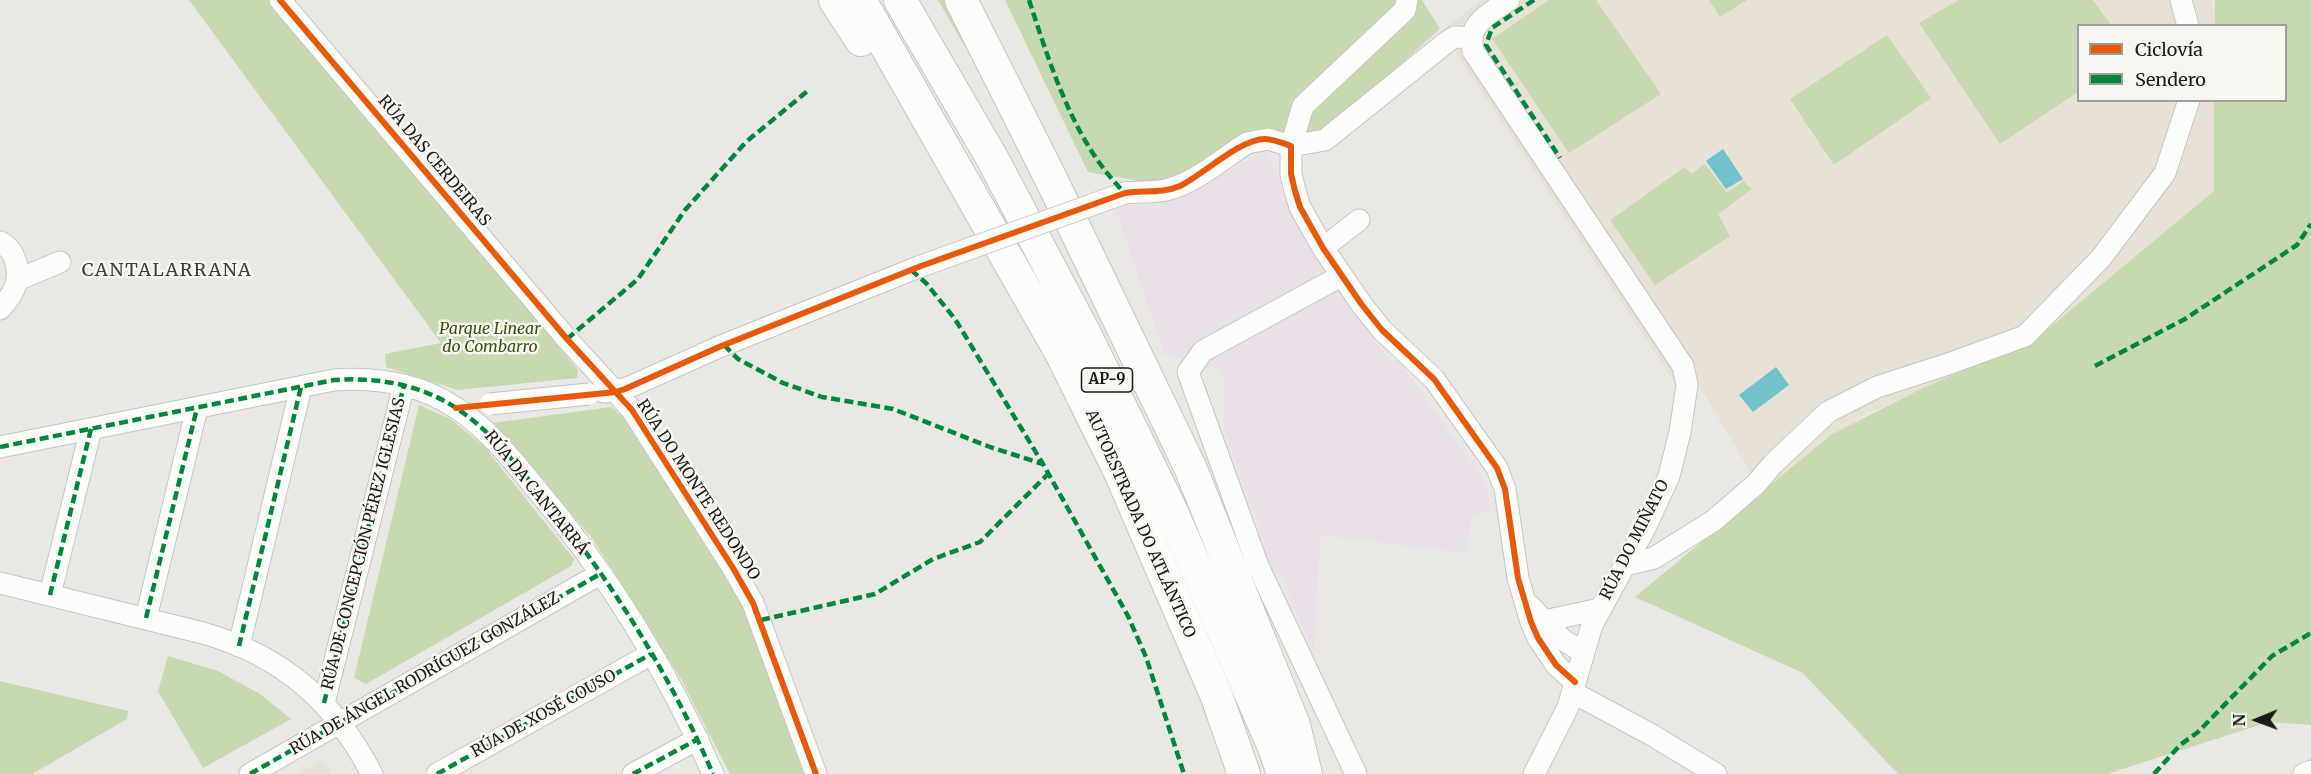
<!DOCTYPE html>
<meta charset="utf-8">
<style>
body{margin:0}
#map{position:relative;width:2311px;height:774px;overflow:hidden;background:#e9e8e5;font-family:Merriweather,serif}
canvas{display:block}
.legend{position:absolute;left:2077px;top:24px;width:210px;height:78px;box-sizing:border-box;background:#f7f6f1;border:2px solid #9f9e9b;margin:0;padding:8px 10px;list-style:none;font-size:18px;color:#1b1b19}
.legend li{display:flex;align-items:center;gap:12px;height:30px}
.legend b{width:30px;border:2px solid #9f9e9b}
.north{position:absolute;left:2227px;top:690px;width:60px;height:60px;-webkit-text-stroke:4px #f7f6f1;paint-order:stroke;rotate:269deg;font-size:16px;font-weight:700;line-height:24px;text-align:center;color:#1b1b19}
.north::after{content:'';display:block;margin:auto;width:21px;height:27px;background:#1b1b19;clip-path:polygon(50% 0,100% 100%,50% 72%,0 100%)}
</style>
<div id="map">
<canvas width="2311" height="774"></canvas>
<ul class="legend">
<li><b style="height:8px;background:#e8590c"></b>Ciclovía</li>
<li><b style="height:8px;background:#00873e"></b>Sendero</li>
</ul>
<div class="north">N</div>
</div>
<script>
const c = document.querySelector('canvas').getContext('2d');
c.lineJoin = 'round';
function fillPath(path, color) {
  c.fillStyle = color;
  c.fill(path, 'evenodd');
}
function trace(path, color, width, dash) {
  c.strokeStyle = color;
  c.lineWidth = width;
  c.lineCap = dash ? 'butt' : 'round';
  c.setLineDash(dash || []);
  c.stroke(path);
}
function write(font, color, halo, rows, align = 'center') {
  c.font = font + ' Merriweather,serif';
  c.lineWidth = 5;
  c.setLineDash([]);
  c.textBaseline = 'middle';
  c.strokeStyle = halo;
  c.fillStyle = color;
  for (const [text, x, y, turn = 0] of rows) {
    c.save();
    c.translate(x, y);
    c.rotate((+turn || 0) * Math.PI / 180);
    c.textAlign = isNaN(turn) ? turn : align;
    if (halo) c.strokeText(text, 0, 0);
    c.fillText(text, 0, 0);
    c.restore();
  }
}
fillPath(new Path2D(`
 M1265,150L1322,263L1388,358L1399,361L1476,469L1487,488L1491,510L1472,515L1467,553L1320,535L1314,655L1281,576L1257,548L1260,527L1238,472L1224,427L1223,370L1164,354L1115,208L1180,198Z`), '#eae0e8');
fillPath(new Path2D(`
 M1481,0H2210L2218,25L2078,26V100L2250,101L2286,155L2015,356L1865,414L1765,497L1699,385H1676L1441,31Z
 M322,760L326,762L332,774H296Z`), '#e8e2d6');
fillPath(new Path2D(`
 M189,0H277L578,370L577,378L457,390L386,367L385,354L441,343Z
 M938,0H949L965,47Z
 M1005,0H1422L1440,29L1333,125L1163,185L1088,172Z
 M1549,0H1596L1661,94L1569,153L1492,39Z
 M1709,0H1747L1720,17Z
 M1959,0H2093L2111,25L2078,26V92L2000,144L1919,23Z
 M2215,0H2311V725L2269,722L2107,774H1898L1803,673L1635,597L1831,435L1923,388L2036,339L2214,191V101L2286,100V26L2215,25Z
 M1887,35L1931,98L1834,165L1790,99Z
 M1705,164L1727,193L1743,181L1752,189L1718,214L1730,236L1655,285L1610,220L1685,167L1691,174Z
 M419,405L450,419L483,445L574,559L571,566L366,684L354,678Z
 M611,407L623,417L752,618L807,774H730L681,679L592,538L493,423Z
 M168,656L218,671L260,694L291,719L203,768L158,691Z
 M0,681L128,711L127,719L32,774H0Z`), '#c7d9b0');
fillPath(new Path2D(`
 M1723,149L1743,179L1726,189L1706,161Z
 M1776,367L1789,385L1753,412L1739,395Z`), '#71c2ca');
const minor = new Path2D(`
 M280,0L567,339L632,410L733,568L753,603L816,774
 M1407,0L1405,10L1303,106L1291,146V174L1295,191L1300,207L1323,248L1362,305L1382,330L1434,379L1497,468L1505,489L1518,578L1531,622L1538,638L1556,665L1575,682
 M1509,0C1490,13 1466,24 1473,51L1683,366L1687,385L1680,432L1669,476L1644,530L1592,625L1568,707L1534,774
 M2181,0L2188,26
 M1125,193C1139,191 1153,193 1166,190C1195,183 1222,159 1247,143L1268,139L1291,146L1325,140L1448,41L1455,37L1472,38
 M0,242C18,251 22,277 12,293C9,299 4,304 0,309
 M1323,248L1359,220
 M1341,276L1203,351L1188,372L1258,566L1356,774
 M17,280L60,262
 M604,392L625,389L719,347L921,266
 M0,447L334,380C376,377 420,384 456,408C487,428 510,457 533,485C605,570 669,672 713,774
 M1625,565L1654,558L1713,521L1756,484L1773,464L1828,412L1877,387L1948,364L2025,336L2101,258L2165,173L2189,100
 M0,583L203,633C283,656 334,701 372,774
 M50,595L91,429
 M1530,606L1563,640L1583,652
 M146,618L197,408
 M1544,621L1600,609
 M239,646L301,387
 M1572,692L1652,735L1716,774
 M324,703L404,385
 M250,774L600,574
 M437,774L651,654
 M633,774L698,739
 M2304,774L2311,771`);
const highway = new Path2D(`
 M835,0L861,40
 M860,0L1060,351L1119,470L1217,697L1244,774
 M900,0L992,158L1085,334L1172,512L1275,750L1283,774
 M961,0L1050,177L1190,467L1294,725L1306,774`);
trace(minor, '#c5c5c3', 23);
trace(highway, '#c5c5c3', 34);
trace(minor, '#fcfcfb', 21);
trace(highway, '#fcfcfb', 32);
const minorBridge = new Path2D(`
 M921,266L1125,193
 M490,404L589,394`);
trace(minorBridge, '#c5c5c3', 23, []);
trace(minorBridge, '#fcfcfb', 21);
trace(new Path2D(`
 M1029,0C1051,67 1074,143 1125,193
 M1534,0L1492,28L1486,45L1560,158
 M911,270L926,283L955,319L1043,464
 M567,339L638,279L685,210L746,142L810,89
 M724,345L738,359L783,383L822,397L893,409L990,447L1043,464L1128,616L1146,657L1184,774
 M2095,366L2185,319L2297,245L2311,224
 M0,447L334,380C376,377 420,384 456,408C487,428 510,457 533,485C605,570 669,672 713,774
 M50,595L91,429
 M146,618L197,408
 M761,620L875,594L933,559L980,542L1049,473
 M239,646L301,387
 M324,703L404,385
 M250,774L600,574
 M437,774L651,654
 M633,774L698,739
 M2154,774L2180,745L2198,732L2272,656L2311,633`), '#00873e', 4.5, [9, 4.5]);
trace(new Path2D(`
 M280,0L567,339L632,410L733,568L753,603L816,774
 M456,408L616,392L625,389L719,347L921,266L1125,193C1143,190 1162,194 1180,186C1204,174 1240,139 1265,139C1273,139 1283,143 1291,146V174L1295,191L1300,207L1323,248L1362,305L1382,330L1434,379L1497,468L1505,489L1518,578L1531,622L1538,638L1556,665L1575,682`), '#e8590c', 6);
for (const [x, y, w] of [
 [1107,380,51]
]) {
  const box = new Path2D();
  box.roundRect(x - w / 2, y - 12, w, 24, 4.5);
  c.fillStyle = '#f7f6f1';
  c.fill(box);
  trace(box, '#1b1b19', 1.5);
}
write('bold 15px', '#1b1b19', null, [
 ["AP-9",1107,380]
]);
write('16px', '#1b1b19', '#f7f6f1', [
 ["RÚA DAS CERDEIRAS",434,161,50],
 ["RÚA DO MONTE REDONDO",698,490,57],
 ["RÚA DA CANTARRÁ",536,493,51],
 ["AUTOESTRADA DO ATLÁNTICO",1140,524,66],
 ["RÚA DO MIÑATO",1635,540,-63],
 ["RÚA DE CONCEPCIÓN PÉREZ IGLESIAS",364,544,-76],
 ["RÚA DE ÁNGEL RODRÍGUEZ GONZÁLEZ",425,674,-30],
 ["RÚA DE XOSÉ COUSO",544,714,-29]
]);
write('italic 16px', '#3a5210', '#f7f6f1', [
 ["Parque Linear",490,329],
 ["do Combarro",490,347]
]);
c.letterSpacing = '1.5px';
write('18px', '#3e3d3a', '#f7f6f1', [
 ["CANTALARRANA",167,271]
]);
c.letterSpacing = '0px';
</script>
